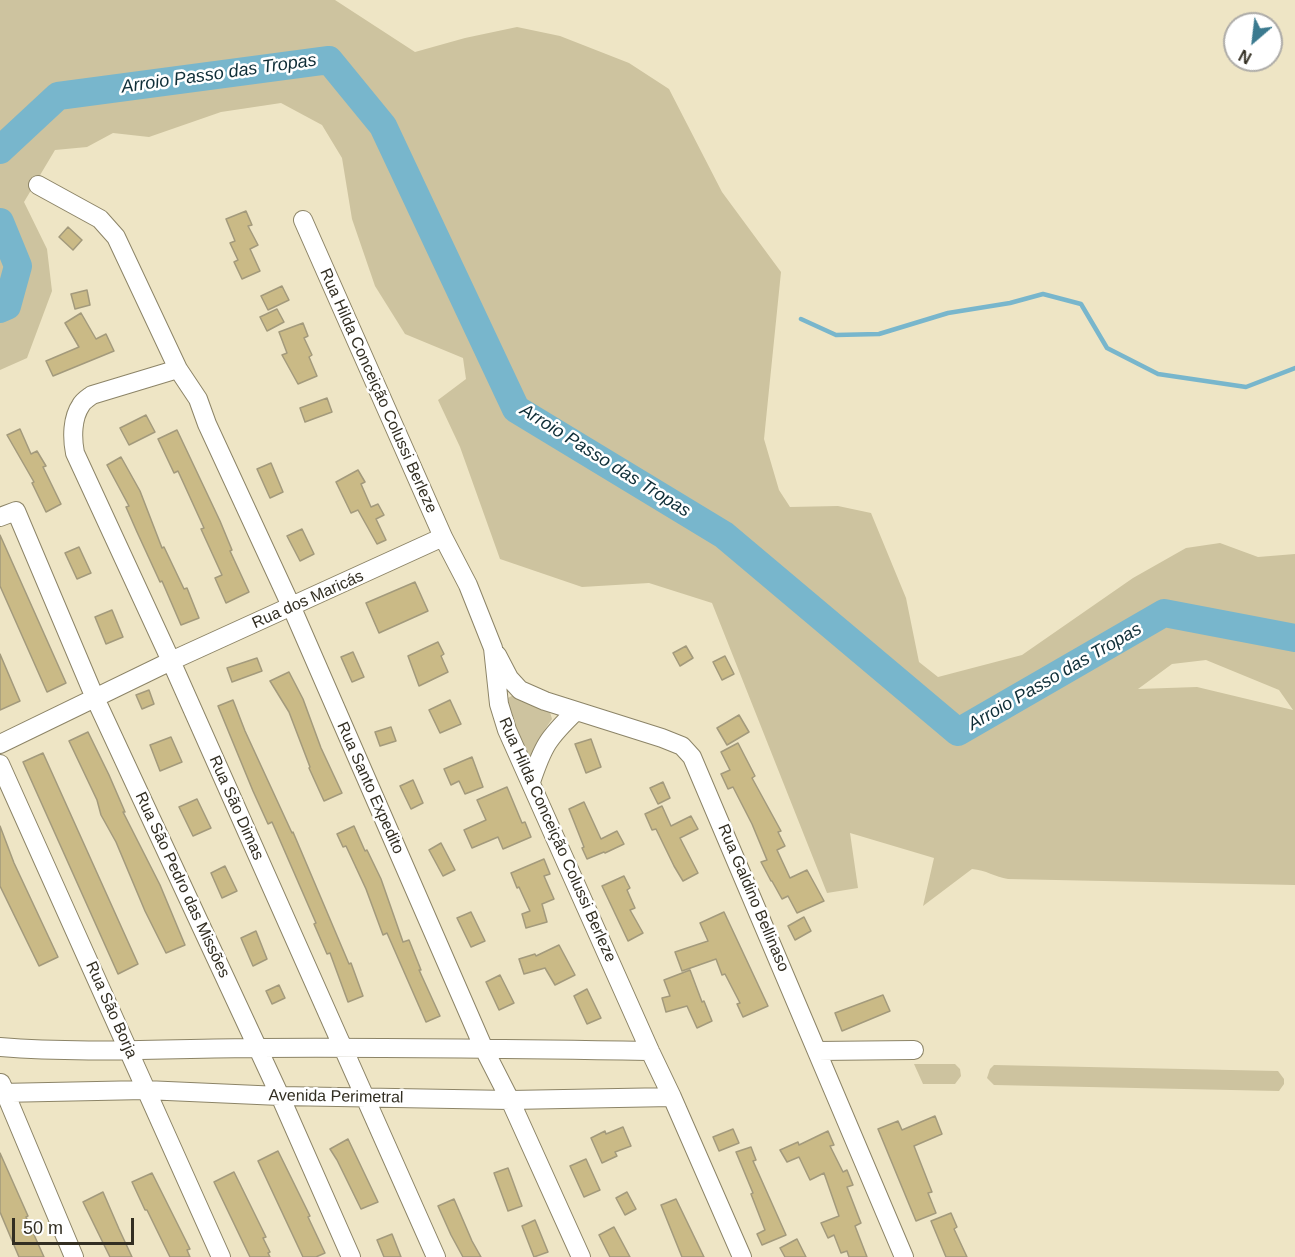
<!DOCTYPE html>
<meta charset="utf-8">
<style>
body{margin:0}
#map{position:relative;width:1295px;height:1257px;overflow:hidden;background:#eee5c5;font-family:Arial,sans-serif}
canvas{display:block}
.north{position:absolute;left:1223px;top:12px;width:60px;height:60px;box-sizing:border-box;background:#fff;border:2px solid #adaba7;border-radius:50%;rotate:208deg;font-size:16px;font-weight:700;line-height:24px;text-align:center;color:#322e22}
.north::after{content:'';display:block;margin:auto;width:21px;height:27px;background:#3b7a8f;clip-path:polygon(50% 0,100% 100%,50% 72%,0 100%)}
.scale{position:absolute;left:12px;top:1218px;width:122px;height:27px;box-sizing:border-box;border:3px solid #322e22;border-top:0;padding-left:8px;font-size:18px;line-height:21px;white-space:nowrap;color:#322e22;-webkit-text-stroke:4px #fff;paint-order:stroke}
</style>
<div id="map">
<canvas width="1295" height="1257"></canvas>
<div class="north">N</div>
<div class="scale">50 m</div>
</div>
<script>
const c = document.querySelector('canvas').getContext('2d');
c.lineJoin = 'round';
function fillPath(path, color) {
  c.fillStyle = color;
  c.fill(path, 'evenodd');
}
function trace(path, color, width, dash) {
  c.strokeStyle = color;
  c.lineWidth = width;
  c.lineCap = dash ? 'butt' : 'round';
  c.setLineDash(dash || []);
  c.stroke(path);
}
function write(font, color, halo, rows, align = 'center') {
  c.font = font + ' Arial,sans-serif';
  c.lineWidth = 5;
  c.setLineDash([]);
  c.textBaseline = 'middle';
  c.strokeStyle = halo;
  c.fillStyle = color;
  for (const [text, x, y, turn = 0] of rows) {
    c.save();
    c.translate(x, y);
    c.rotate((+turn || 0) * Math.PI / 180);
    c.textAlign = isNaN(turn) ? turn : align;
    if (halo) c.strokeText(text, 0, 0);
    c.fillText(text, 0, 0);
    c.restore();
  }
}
fillPath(new Path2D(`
 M0,0H335L415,52L465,38L517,27L560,36L629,63L669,89L722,192L781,272L764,439L779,490L790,507L838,506L871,513L906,598L919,662L938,677L1022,655L1133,578L1186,548L1220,543L1258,557L1295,554V885L1008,879C995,877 986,870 972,869L923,906L934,858L850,833L858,888L827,893L712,603L649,583L582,587L500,559L460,447L438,400L466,379L463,358L405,334L375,286L352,219L342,158L322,125L281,103L221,112L149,137L113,133L87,147L55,150L24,202L47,249L52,291L27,358L0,370ZM1206,660L1279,690L1293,710L1197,687L1138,689L1172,664Z
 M517,693L549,709L552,719L539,738L530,765L510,724L506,699Z
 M914,1064H955L960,1069L961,1076L955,1084H923Z
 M994,1065L1278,1071L1284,1079V1084L1279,1091L994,1085L987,1078L990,1069Z`), '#cdc39f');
trace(new Path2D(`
 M801,319L836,335L879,334L948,313L1010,303L1043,294L1081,304L1107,348L1158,374L1246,387L1295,368`), '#78b6cc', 4.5);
trace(new Path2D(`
 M0,150L58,96L329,60L383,126L516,409L724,535L958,732L1164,613L1295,638
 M0,222L18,266L7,306L0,309`), '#78b6cc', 28);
const building = new Path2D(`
 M246,211L252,225L248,226L258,245L250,249L260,271L242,279L234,262L238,260L230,243L235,241L226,219Z
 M68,227L82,240L73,250L59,237Z
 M282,286L289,300L268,310L261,296Z
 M87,290L90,305L75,309L71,294Z
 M277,309L284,322L267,331L260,317Z
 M81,313L96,339L106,334L114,351L53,376L46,361L79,347L65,323Z
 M303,323L308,336L304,338L312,355L309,357L317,376L298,384L282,355L287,353L279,332Z
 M327,398L332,412L305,422L300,408Z
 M146,415L155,432L129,445L120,428Z
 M20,429L31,454L37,451L46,466L43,467L61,504L46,512L32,483L34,482L7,435Z
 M177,430L220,521L232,550L230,551L249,592L226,603L215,578L222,575L201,529L204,528L178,471L174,473L158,439Z
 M121,457L140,491L162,548L164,547L184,589L187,588L199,618L181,625L162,581L160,582L137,532L126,507L129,506L107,465Z
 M271,463L283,492L270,498L257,469Z
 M358,470L365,482L361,484L371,507L378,504L384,515L376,519L386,540L377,544L358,510L351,513L336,482Z
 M302,529L314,554L300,561L287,536Z
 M0,535L66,683L47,692L0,586Z
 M79,547L91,573L77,579L65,553Z
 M415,582L428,611L379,633L366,603Z
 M112,610L123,637L106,644L95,617Z
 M438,642L444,654L441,656L448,672L419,686L408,656Z
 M686,646L693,658L680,666L673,653Z
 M353,652L364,677L352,682L341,657Z
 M0,654L20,701L0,710Z
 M725,656L734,674L722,680L713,662Z
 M257,658L262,671L232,682L227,668Z
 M289,672L303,699L321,748L342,793L324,801L309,768L310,767L289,712L270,681Z
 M149,690L154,704L142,709L136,695Z
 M233,700L245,731L292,833L293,832L349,964L351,963L363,996L348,1002L330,953L327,954L314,924L316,923L272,822L268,824L253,791L218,706Z
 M450,700L461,724L440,733L429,710Z
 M739,715L749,732L727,745L717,728Z
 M391,727L396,741L380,746L375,732Z
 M88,732L109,775L125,812H123L160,885L185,945L166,953L145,911L116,842L101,815L97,800L69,741Z
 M171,737L182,762L160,771L150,745Z
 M591,739L601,767L586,773L575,744Z
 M738,743L755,776L752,778L781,831L778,832L785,846L777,850L790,878L807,870L824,901L797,913L788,896L782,899L772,881H771L761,862L767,860L752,824L733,787L728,789L721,774L730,770L721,752Z
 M43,753L138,964L118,974L23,762Z
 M472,757L483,787L465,794L459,781L451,785L444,769Z
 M413,780L423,803L411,809L400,786Z
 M663,782L670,798L658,804L650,788Z
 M507,787L522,823L525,822L531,837L503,849L498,837L472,848L464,830L486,820L477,800Z
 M197,799L211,828L193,836L179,807Z
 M584,802L601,839L617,831L624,844L605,853L604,852L587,859L582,848L584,847L569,809Z
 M662,806L671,826L691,816L698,829L680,838L698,873L683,881L674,866L656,829L652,830L645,814Z
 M0,826L14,863L58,957L39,966L0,886Z
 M354,826L365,851L367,850L381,879L403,942L409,940L421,970H419L440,1016L426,1022L387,933L383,935L366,889L346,846L343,847L337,834Z
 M441,843L455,870L443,876L429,850Z
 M544,859L550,874L544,876L554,899L542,904L547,922L526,928L522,914L530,911L519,887L517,888L511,873Z
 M225,866L237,891L222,898L211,873Z
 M624,876L630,888L627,890L635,908L630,910L643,933L628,941L602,886Z
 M471,912L485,941L471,947L457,918Z
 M724,912L768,1006L743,1017L737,1004L740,1003L725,974L722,975L716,959L682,971L675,952L708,941L700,923Z
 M804,917L811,931L795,940L788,926Z
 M256,931L267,959L253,966L241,938Z
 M559,945L575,975L555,985L545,968L524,974L519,959L535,954L536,956Z
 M690,970L702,1002L704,1001L712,1021L697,1028L687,1006L666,1012L662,998L670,996L664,980Z
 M500,975L514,1003L499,1010L486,982Z
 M279,985L285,998L272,1004L266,991Z
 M587,989L601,1018L587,1024L574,996Z
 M883,995L890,1011L842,1031L835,1013Z
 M935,1116L942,1134L914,1146L932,1192L928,1193L936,1213L916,1221L878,1129L898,1121L902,1130Z
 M623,1127L631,1146L615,1152L617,1156L602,1163L591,1138L605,1131L606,1134Z
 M733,1129L739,1143L719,1151L713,1137Z
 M828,1131L834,1145L830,1146L843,1172L847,1170L853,1185L847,1187L861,1223L855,1226L867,1257H849L847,1251L841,1253L834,1235L828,1238L821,1223L839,1216L824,1173L810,1180L799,1157L787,1162L780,1150L798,1142L799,1145Z
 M348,1139L378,1202L361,1209L337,1160L330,1149Z
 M751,1147L756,1160L753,1161L786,1235L762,1245L757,1234L765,1230L751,1194L753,1193L736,1152Z
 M278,1151L310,1216L308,1217L325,1253L316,1257H303L258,1161Z
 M0,1153L28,1216L26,1217L44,1257H19L0,1212Z
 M586,1159L600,1190L584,1197L570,1166Z
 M508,1168L522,1206L508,1211L494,1173Z
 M234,1172L266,1237L263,1238L270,1252L268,1253L270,1257H250L214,1182Z
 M152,1173L190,1249L187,1250L190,1257H170L147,1210H145L132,1182Z
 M103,1192L119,1229L132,1257H110L83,1202Z
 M627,1192L636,1209L625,1215L616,1198Z
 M454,1199L472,1241L481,1257H463L451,1235L438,1206Z
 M676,1199L704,1257H682L661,1205Z
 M951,1213L957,1227L954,1229L967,1257H946L931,1221Z
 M535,1220L548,1252L534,1257L522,1226Z
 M614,1227L630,1257H610L599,1235Z
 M392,1234L401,1257H384L377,1240Z
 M797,1239L806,1257H785L780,1248Z`);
fillPath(building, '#caba86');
trace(building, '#a39a7c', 1.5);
const minor = new Path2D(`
 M38,185L100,219L116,237L178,369L198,399L207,424L292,608L484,1049L510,1100L581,1257
 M303,220L443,537L468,585L493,648L499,704L507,730L650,1051L672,1097L742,1257
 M178,369L92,395C88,398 83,401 81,405C72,418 72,438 75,453L171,661L436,1257
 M0,517L16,511L95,698L280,1096L351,1257
 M497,655L509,678L520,690L545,701L662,738L682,746L692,757L904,1257
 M0,744L171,661L443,537
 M0,764L221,1257
 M531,782C543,746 548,738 575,712
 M0,1047C86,1054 173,1048 259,1048C389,1047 519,1049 650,1051
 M817,1051L914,1050
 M1,1083L74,1257
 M0,1093L145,1090L280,1096L510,1100L672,1097`);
trace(minor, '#8c8467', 20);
trace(minor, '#fff', 18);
write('16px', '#322e22', '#fff', [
 ["Rua Hilda Conceição Colussi Berleze",378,391,66],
 ["Rua dos Maricás",308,600,-24],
 ["Rua Santo Expedito",370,788,66],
 ["Rua São Dimas",236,808,66],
 ["Rua Hilda Conceição Colussi Berleze",557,840,66],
 ["Rua São Pedro das Missões",182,885,65],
 ["Rua Galdino Bellinaso",753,898,67],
 ["Rua São Borja",111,1010,66],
 ["Avenida Perimetral",336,1097,1]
]);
write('italic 18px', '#0f2e38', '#fff', [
 ["Arroio Passo das Tropas",219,74,-8],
 ["Arroio Passo das Tropas",605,461,32],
 ["Arroio Passo das Tropas",1055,677,-30]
]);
</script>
